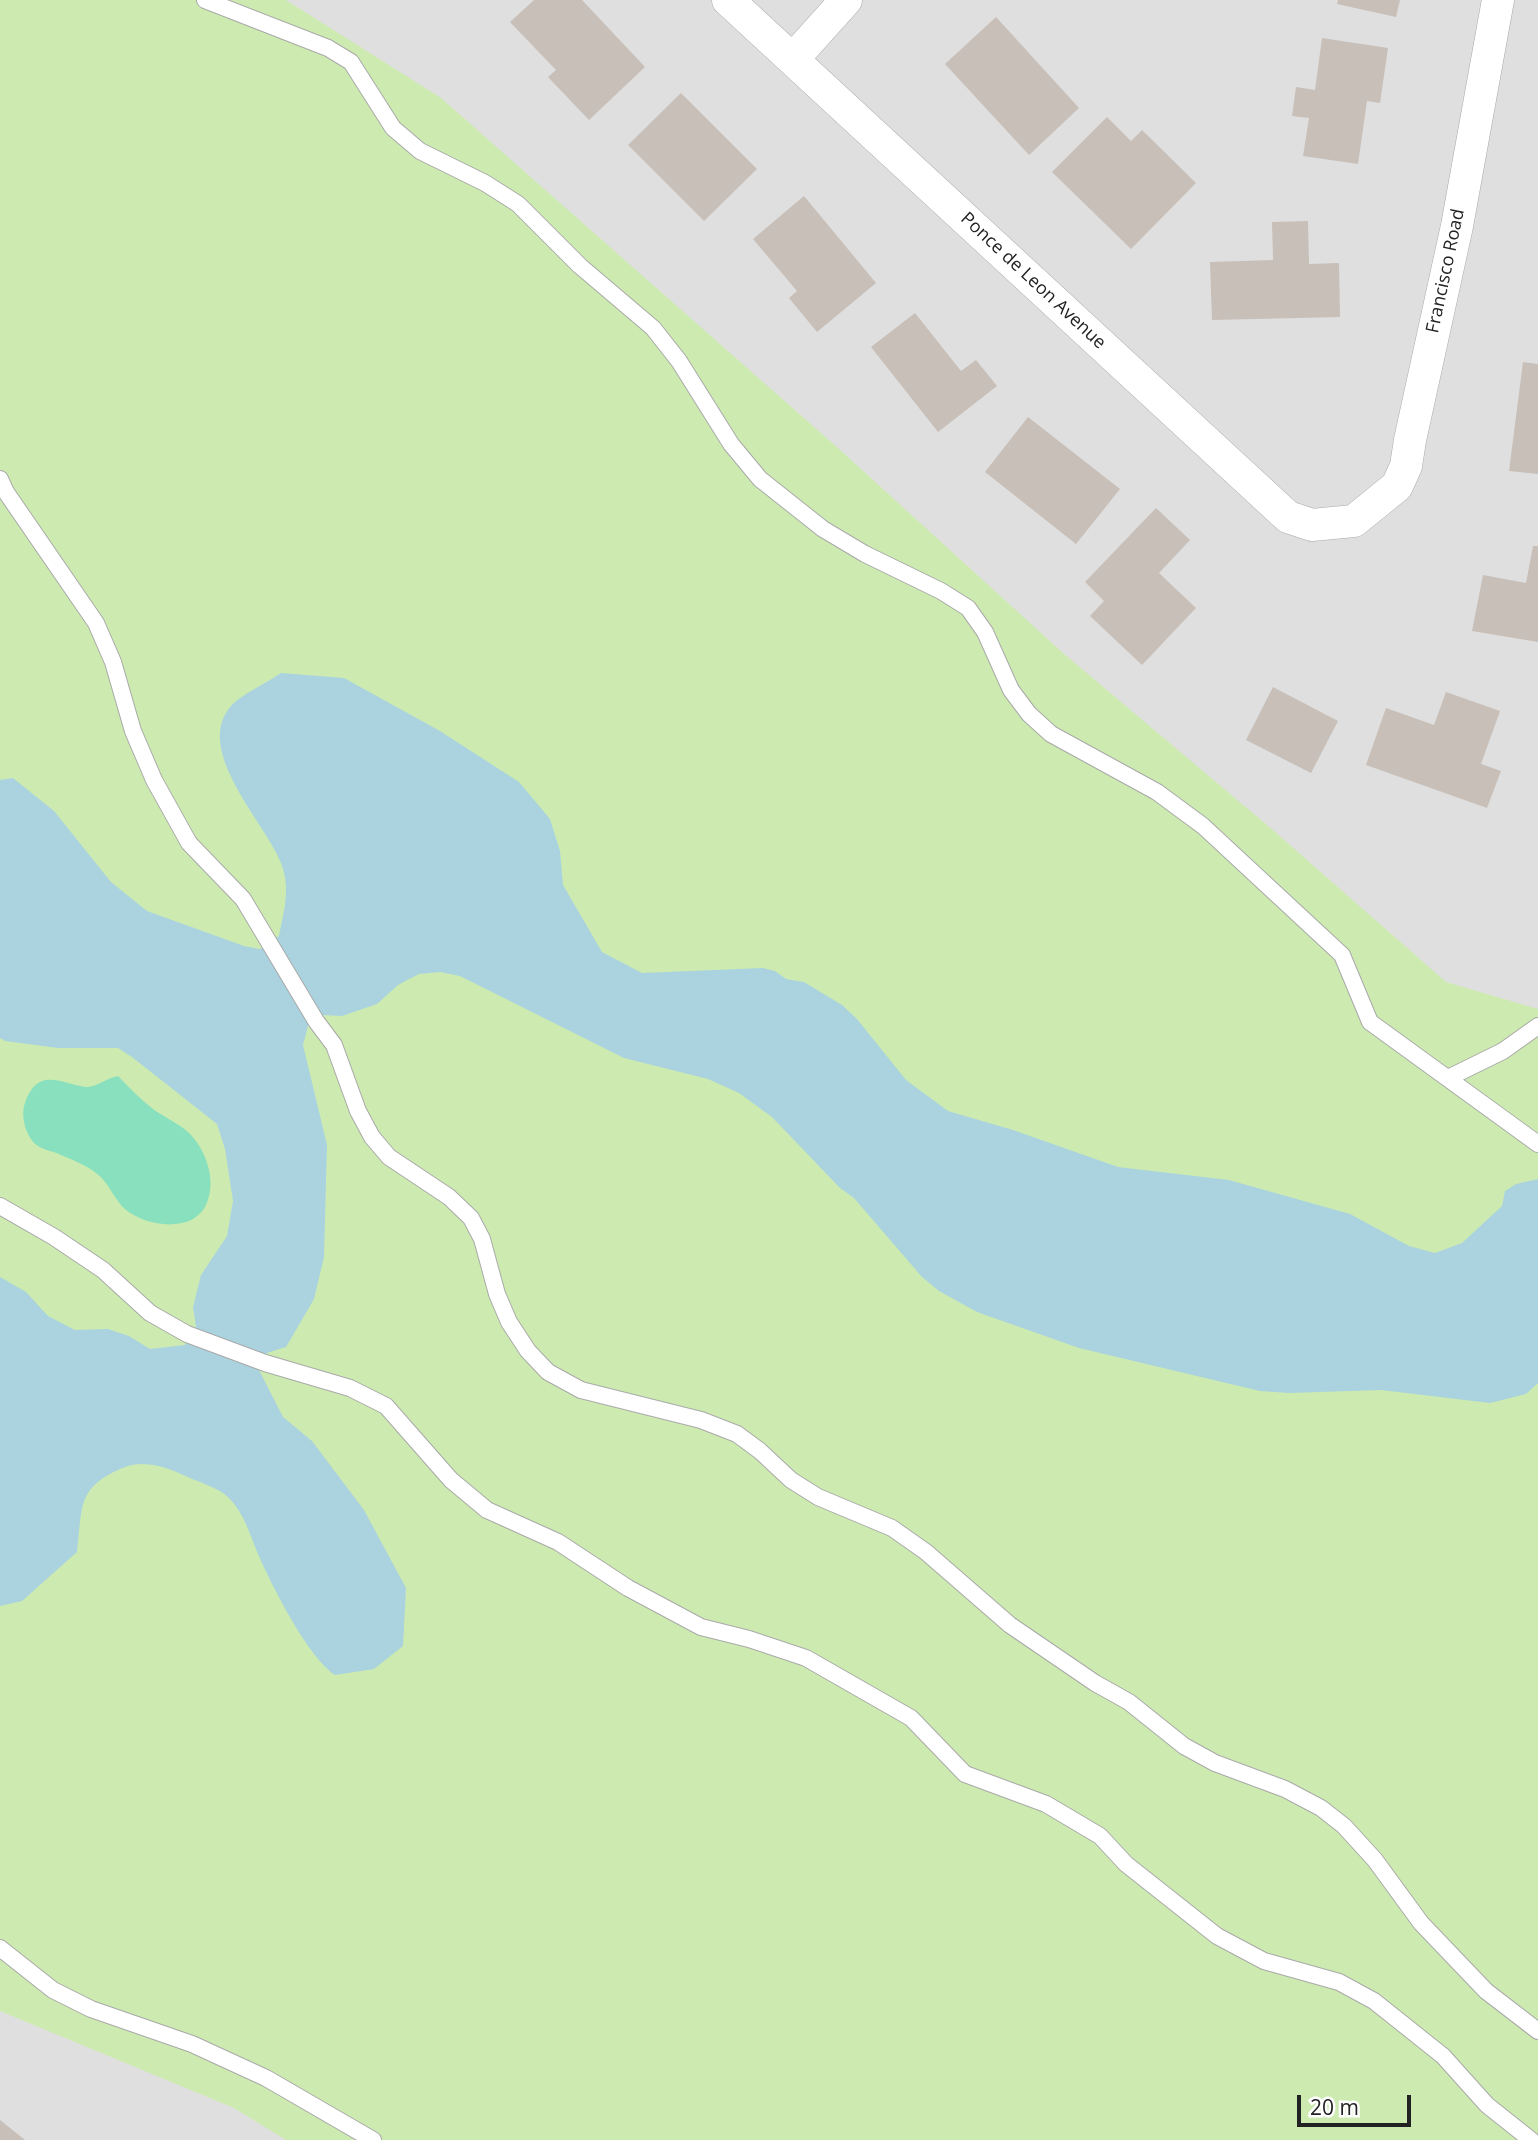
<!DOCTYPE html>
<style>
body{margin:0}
#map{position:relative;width:1538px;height:2140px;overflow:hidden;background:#f2efe9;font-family:"Open Sans",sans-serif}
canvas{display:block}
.scale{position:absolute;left:1297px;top:2095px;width:114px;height:32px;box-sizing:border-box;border:4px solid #222;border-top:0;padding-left:9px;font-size:21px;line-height:24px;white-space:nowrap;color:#222;-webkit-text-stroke:5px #fff;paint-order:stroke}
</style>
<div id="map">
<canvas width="1538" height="2140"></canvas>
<div class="scale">20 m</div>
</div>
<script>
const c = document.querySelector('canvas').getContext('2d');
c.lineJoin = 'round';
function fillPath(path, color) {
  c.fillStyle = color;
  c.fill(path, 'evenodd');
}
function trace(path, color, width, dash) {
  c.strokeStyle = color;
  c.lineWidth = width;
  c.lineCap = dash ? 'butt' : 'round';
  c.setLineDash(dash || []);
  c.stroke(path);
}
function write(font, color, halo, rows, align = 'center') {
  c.font = font + ' "Open Sans",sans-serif';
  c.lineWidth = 6;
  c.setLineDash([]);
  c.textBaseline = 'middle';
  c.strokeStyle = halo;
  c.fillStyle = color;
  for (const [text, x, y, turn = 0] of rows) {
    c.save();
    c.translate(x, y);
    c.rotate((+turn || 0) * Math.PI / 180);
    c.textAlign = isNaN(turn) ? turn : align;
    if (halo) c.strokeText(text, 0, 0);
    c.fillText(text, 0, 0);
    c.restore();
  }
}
fillPath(new Path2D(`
 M0,0H1538V2140H0Z`), '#e0dfdf');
fillPath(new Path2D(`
 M0,0H286L441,98L839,449L1063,653L1274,831L1446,982L1538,1009V2140H286L234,2108L0,2011Z`), '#cdebb0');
fillPath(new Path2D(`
 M118,1076C129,1087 140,1099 153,1109C164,1117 178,1123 188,1132C207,1150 217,1182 206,1205C193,1233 147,1227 126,1210C114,1200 109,1182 96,1173C86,1165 70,1159 59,1154C52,1151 44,1150 38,1146C26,1138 20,1116 25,1103C27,1096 33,1085 40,1082C53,1075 74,1087 88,1087C98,1086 107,1078 118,1076Z`), '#88e0be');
fillPath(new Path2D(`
 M281,673L344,678L440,731L519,782L550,819L560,851L563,885L602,952L642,973L763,968L775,971L786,979L804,982L842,1005L857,1019L906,1080L948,1111L1013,1130L1118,1167L1229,1180L1350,1214L1409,1246L1435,1253L1462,1243L1502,1206L1505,1191L1516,1184L1538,1179V1383L1526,1394L1490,1403L1381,1390L1289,1393L1260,1391L1079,1348L977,1312L939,1291L922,1277L854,1198L840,1188L772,1117L739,1093L708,1079L624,1058L460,976L440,972L419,974L398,985L377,1004L342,1016L322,1015L308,1026L303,1045L327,1145L324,1257L314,1299L286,1347L267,1353L258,1368L283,1417L312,1441L364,1510L406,1588L403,1646L374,1669L335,1675C308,1657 272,1586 258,1554C250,1535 244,1513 229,1498C218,1487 195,1481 181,1474C165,1466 141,1460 125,1467C76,1487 83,1506 77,1552L22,1601L0,1606V1277L26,1292L48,1316L75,1330L108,1329L129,1336L150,1349L185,1345L196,1327L193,1307L201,1275L227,1236L233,1201L225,1149L217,1124L132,1057L118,1048H58L5,1041L0,1038V780L13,778L54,811L111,882L147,911L244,946L260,949L279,936C284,911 291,888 281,863C266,823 191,749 232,705C241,695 268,682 281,673Z`), '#aad3df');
fillPath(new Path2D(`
 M534,0H582L645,67L589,120L548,77L556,70L510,22Z
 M1338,0H1400L1396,17L1337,4Z
 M996,17L1079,108L1029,155L945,64Z
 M1322,38L1388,48L1380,103L1367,101L1358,164L1303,156L1309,118L1292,116L1296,87L1315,90Z
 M681,93L757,169L704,221L628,145Z
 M1107,117L1131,141L1142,130L1196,183L1131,249L1052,172Z
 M804,196L876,283L817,332L789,298L797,291L753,239Z
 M1308,221L1309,264L1339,263L1340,317L1212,320L1210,262L1273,260L1272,222Z
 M915,313L961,371L976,360L997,386L938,432L871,347Z
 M1523,362L1538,364V474L1509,471Z
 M1028,417L1120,489L1076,544L985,472Z
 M1156,508L1190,540L1159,573L1196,608L1142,665L1090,616L1104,601L1085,582Z
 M1533,546H1538V642L1472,631L1483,575L1526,583Z
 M1273,687L1338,721L1311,773L1246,740Z
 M1446,692L1500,711L1481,764L1501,771L1487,808L1366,765L1386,708L1434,725Z
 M0,2120L25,2140H0Z`), '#c7bfb8');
const lane = new Path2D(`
 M205,0L328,48L351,62L393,128L420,151L485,183L518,204L580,266L653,328L679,361L731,444L760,479L823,529L865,554L941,591L968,608L985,632L1011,690L1029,714L1051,734L1157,792L1203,826L1342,955L1370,1022L1538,1144
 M0,479L6,492L96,623L113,662L133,731L154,780L189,843L243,899L316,1021L334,1045L358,1111L372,1137L389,1157L449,1197L471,1218L482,1239L497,1294L509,1322L528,1351L548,1372L581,1390L701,1420L737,1434L760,1451L791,1480L818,1497L892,1528L926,1552L1010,1625L1095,1683L1129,1702L1184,1746L1215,1763L1285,1789L1321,1808L1344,1826L1375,1860L1421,1923L1486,1991L1538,2031
 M1448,1078L1503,1051L1538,1026
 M0,1206L54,1237L103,1270L150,1313L187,1334L265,1363L350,1388L386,1406L451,1480L487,1510L558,1542L628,1588L701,1627L749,1639L806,1658L911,1718L965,1774L1046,1804L1100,1836L1126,1864L1217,1936L1264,1961L1339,1982L1374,2001L1443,2056L1487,2105L1531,2140
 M0,1948L53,1990L91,2009L192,2044L266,2078L373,2140`);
const street = new Path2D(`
 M728,0L1288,517L1312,525L1354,521L1397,486L1406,466L1410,440L1457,226L1498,0
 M793,59L846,0`);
trace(lane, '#a9a9a9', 18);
trace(street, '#a9a9a9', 33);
trace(lane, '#fff', 16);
trace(street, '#fff', 32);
write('18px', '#222', '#fff', [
 ["Francisco Road",1446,271,-78],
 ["Ponce de Leon Avenue",1033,281,43]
]);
</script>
